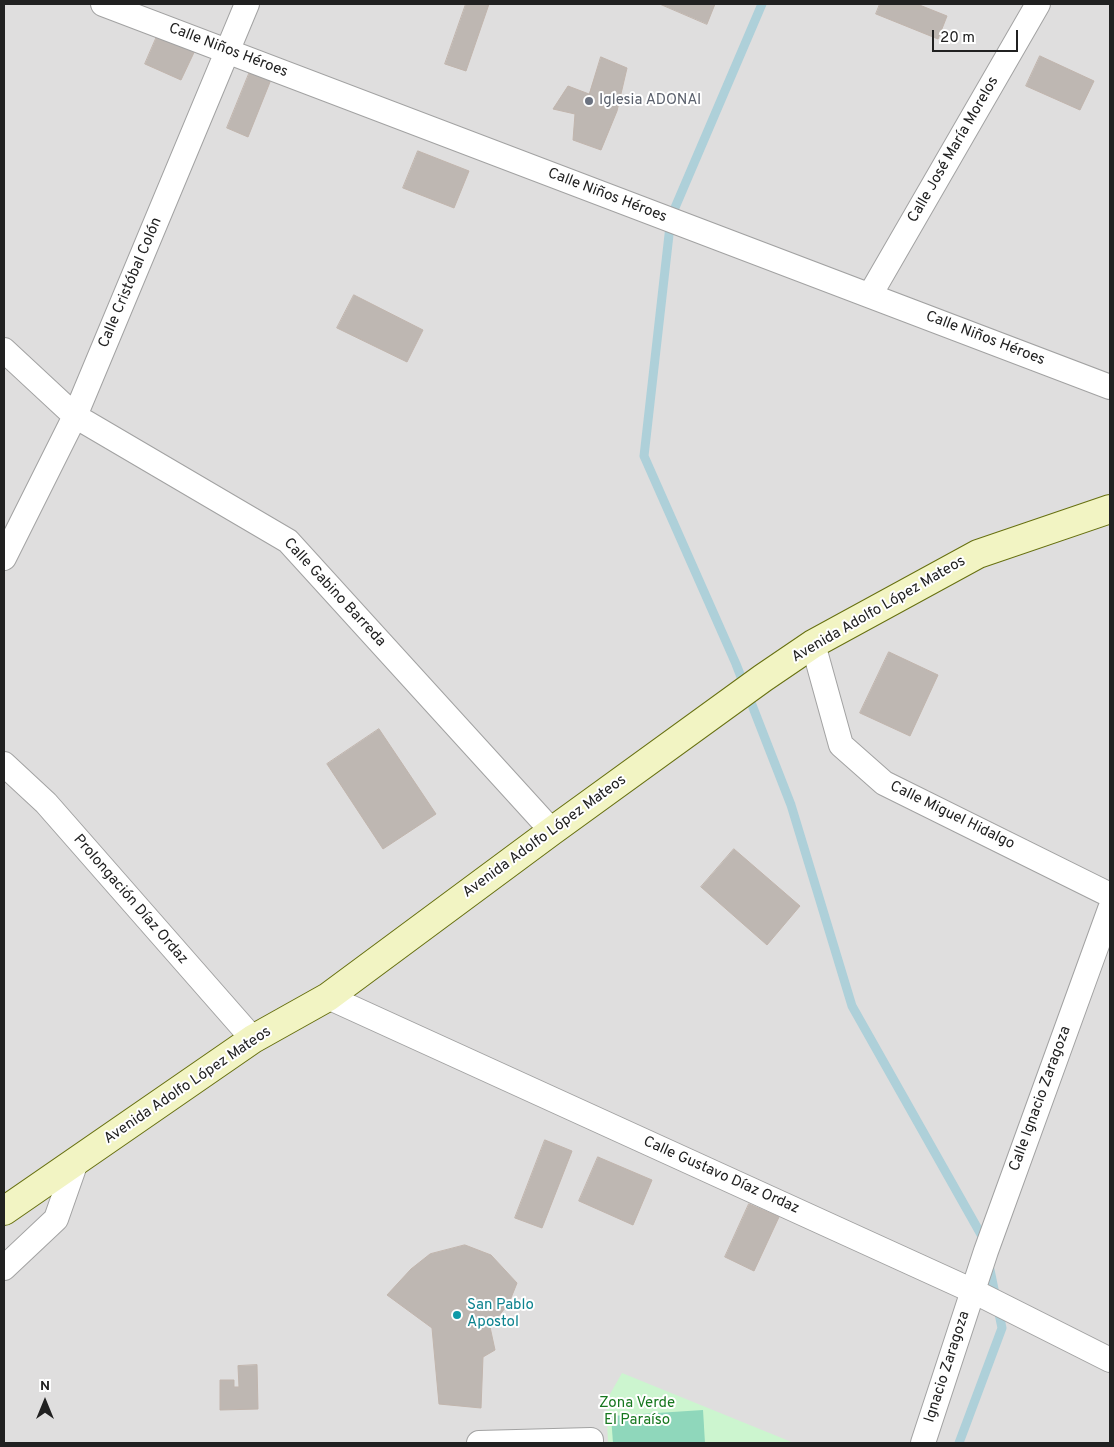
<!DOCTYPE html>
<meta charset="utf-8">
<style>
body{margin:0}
#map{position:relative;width:1114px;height:1447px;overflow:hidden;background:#f1eee9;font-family:Overpass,sans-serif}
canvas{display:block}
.frame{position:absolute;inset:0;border:5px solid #212121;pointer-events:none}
.north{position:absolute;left:20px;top:1377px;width:50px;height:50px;-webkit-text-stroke:4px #fff;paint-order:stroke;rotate:0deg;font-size:14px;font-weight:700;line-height:20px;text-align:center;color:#212121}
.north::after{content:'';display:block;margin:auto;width:18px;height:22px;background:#212121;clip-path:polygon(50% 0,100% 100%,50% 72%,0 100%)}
.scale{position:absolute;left:932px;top:30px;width:86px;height:22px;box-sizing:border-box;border:2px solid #212121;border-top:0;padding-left:6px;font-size:15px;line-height:18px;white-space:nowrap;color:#212121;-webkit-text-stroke:4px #fff;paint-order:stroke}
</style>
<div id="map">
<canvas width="1114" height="1447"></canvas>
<div class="frame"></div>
<div class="north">N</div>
<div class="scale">20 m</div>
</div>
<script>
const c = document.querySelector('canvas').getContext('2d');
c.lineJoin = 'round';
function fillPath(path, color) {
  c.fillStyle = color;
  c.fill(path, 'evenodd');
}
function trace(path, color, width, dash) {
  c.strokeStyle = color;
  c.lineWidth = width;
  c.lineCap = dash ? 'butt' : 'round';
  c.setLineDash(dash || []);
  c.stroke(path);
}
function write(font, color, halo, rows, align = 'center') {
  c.font = font + ' Overpass,sans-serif';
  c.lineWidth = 4;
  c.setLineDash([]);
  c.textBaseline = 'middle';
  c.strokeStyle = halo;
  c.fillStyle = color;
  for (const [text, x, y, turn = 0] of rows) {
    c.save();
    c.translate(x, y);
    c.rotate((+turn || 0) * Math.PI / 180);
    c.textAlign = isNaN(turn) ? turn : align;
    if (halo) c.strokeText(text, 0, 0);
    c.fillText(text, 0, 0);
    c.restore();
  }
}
fillPath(new Path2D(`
 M4,4H1110V1443H4Z`), '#dfdede');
fillPath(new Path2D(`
 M622,1373L794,1443H608L606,1401Z`), '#ccf5cf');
fillPath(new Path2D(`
 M703,1410L705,1443H613L611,1416Z`), '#8fd7bb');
trace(new Path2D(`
 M762,4L671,217L644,456L736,664L791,805L852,1006L983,1238L984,1242
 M959,1443L1002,1328L989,1265`), '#aed0d9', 9);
const building = new Path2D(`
 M466,4H489L466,71L445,64Z
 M660,4H715L707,24Z
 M880,4H917L947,16L938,39L876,14Z
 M161,27L198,44L181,80L145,64Z
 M1040,56L1094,81L1080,110L1026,86Z
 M601,57L627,68L617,111L601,150L573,140L575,114L553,109L568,86L589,94Z
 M253,64L274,72L248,137L227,128Z
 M418,151L469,171L454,208L403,188Z
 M354,295L423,330L407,362L337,328Z
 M889,652L938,675L910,736L860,713Z
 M379,729L436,814L383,849L327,764Z
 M734,849L800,906L767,945L701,887Z
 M545,1140L572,1151L542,1228L515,1218Z
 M598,1157L652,1180L633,1225L579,1201Z
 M749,1204L779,1217L754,1271L725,1257Z
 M465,1245L491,1255L517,1283L509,1303L490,1327L495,1350L483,1357L481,1408L439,1404L432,1328L387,1295L411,1269L430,1254Z
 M257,1365L258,1409L220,1410V1380H234V1387H239L238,1366Z`);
fillPath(building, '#beb7b2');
trace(building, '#c1b5ad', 1);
const minor = new Path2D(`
 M103,4L1110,387
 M870,295L1038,4
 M4,350L75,416L288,541L552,831
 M4,558L75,416L247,4
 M813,644L841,745L884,783L1110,895
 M4,764L46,803L253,1039
 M328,997L973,1291L1110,1360
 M4,1268L56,1219L76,1162
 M479,1443L591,1440V1443
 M923,1443L986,1251L1110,909`);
const secondary = new Path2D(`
 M4,1211L253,1039L328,997L552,831L763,678L813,644L978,554L1110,509`);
trace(minor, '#a2a2a2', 26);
trace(secondary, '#677010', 30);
trace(minor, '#fff', 24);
trace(secondary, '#f2f4c3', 28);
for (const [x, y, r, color] of [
 [589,101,5,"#6b7280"],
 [457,1315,5,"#0f9aa8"]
]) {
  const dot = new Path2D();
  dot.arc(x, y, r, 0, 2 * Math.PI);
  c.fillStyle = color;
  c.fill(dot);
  trace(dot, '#fff', 2);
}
write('15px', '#212121', '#fff', [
 ["Calle Niños Héroes",228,51,21],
 ["Calle José María Morelos",954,150,-60],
 ["Calle Niños Héroes",607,196,21],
 ["Calle Cristóbal Colón",131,283,-67],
 ["Calle Niños Héroes",985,339,21],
 ["Calle Gabino Barreda",334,593,47],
 ["Avenida Adolfo López Mateos",879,610,-30],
 ["Calle Miguel Hidalgo",952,816,26],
 ["Avenida Adolfo López Mateos",545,837,-36],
 ["Prolongación Díaz Ordaz",130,900,49],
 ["Avenida Adolfo López Mateos",188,1086,-34],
 ["Calle Ignacio Zaragoza",1041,1099,-70],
 ["Calle Gustavo Díaz Ordaz",721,1176,24],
 ["Ignacio Zaragoza",948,1367,-72]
]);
write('15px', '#5b616d', '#fff', [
 ["Iglesia ADONAI",599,101]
], 'left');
write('15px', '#0d838f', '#fff', [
 ["San Pablo",467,1306],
 ["Apostol",467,1323]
], 'left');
write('15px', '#17771f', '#fff', [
 ["Zona Verde",637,1404],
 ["El Paraíso",637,1421]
]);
</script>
